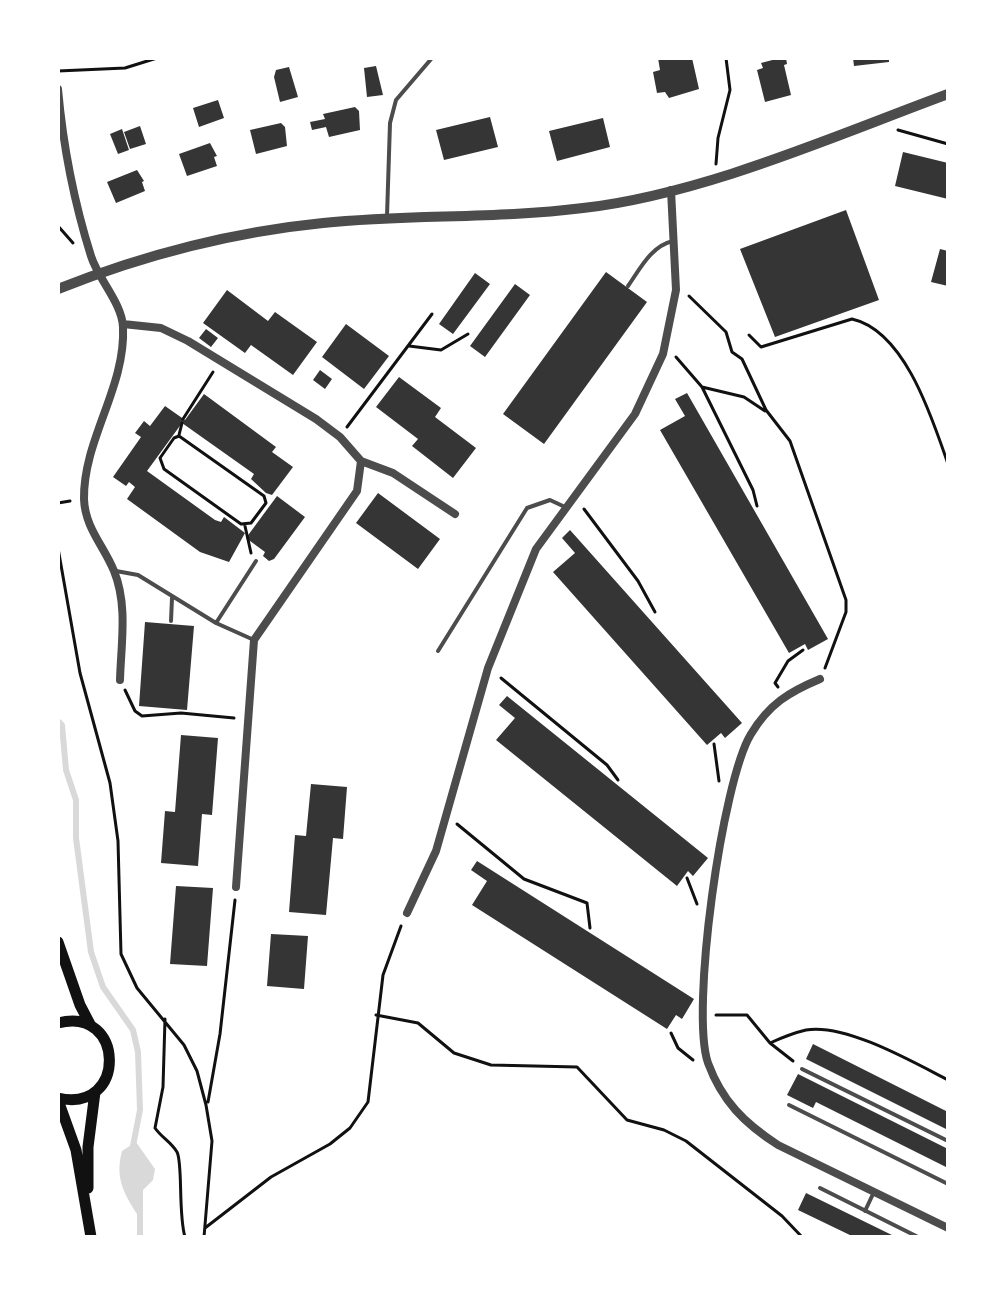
<!DOCTYPE html>
<style>
body{margin:0}
#map{position:relative;width:1006px;height:1295px;overflow:hidden;background:#fff;font-family:Ubuntu,sans-serif}
canvas{display:block}
.frame{position:absolute;inset:0;border:60px solid #fff;pointer-events:none}
</style>
<div id="map">
<canvas width="1006" height="1295"></canvas>
<div class="frame"></div>
</div>
<script>
const c = document.querySelector('canvas').getContext('2d');
c.lineJoin = 'round';
function fillPath(path, color) {
  c.fillStyle = color;
  c.fill(path, 'evenodd');
}
function trace(path, color, width, dash) {
  c.strokeStyle = color;
  c.lineWidth = width;
  c.lineCap = dash ? 'butt' : 'round';
  c.setLineDash(dash || []);
  c.stroke(path);
}
fillPath(new Path2D(`
 M136,1142L155,1169L153,1180L143,1190V1216L137,1214C123,1192 115,1177 122,1151Z`), '#d9d9d9');
trace(new Path2D(`
 M58,721L62,725L66,770L76,800V838L91,952L103,987L133,1030L138,1052L140,1110L132,1151
 M140,1210V1237`), '#d9d9d9', 6);
fillPath(new Path2D(`
 M658,58H692L699,89L669,98L665,92L657,93L653,72L660,70Z
 M780,58H786L787,64L784,65L791,95L765,102L757,70L763,68L761,63Z
 M853,58H889V62L854,66Z
 M376,66L383,95L367,97L364,68Z
 M289,67L298,97L280,102L274,77L276,70Z
 M218,100L224,118L199,127L193,108Z
 M355,107L359,111L360,130L329,137L326,127L312,130L310,122L325,119L323,114Z
 M490,117L498,147L444,160L436,130Z
 M603,118L610,147L557,161L549,131Z
 M281,123L285,127L287,146L256,154L250,130Z
 M140,126L146,144L130,149L124,132Z
 M122,129L129,150L118,154L110,134Z
 M210,143L217,156L214,157L217,166L187,176L179,154Z
 M903,152L948,163V199L895,186Z
 M137,170L144,181L142,182L145,191L116,203L107,182Z
 M846,210L879,300L775,337L740,249Z
 M940,249L948,251V286L931,282Z
 M606,272L647,302L544,444L503,414Z
 M475,273L490,284L453,334L439,324Z
 M515,284L530,295L485,357L470,346Z
 M227,290L268,321L275,312L317,342L293,375L251,345L245,353L203,323Z
 M346,324L389,356L364,389L322,357Z
 M206,329L218,338L211,347L199,338Z
 M320,370L332,379L325,389L313,380Z
 M399,377L441,408L435,417L476,448L453,478L412,446L418,439L376,407Z
 M687,393L828,639L808,650L805,644L789,653L660,430L685,416L675,399Z
 M204,394L276,447L272,452L293,467L272,495L266,493L251,479L254,474L182,423L147,471L215,520L221,522L224,517L245,533L229,562L200,552L127,499L135,487L129,482L126,486L113,477L141,437L135,433L144,421L150,426L165,406L185,420Z
 M378,493L440,539L418,569L356,523Z
 M277,496L305,517L274,559L269,561L263,556L265,552L246,538Z
 M570,530L742,723L725,738L721,733L707,745L553,572L575,553L562,538Z
 M145,622L194,626L187,710L139,706Z
 M507,696L708,858L693,876L688,871L677,886L496,740L515,718L499,705Z
 M181,735L218,738L212,815L202,814L198,866L161,863L165,811L175,812Z
 M311,784L347,787L343,839L333,838L326,915L289,912L295,835L306,836Z
 M477,861L694,999L682,1019L676,1015L667,1029L472,905L487,881L471,870Z
 M176,886L213,888L207,966L170,964Z
 M271,934L308,936L304,989L267,986Z
 M813,1044L948,1112V1130L806,1059Z
 M798,1074L948,1149V1168L816,1102L813,1108L787,1095Z
 M806,1193L896,1237H854L798,1210Z`), '#353535');
trace(new Path2D(`
 M58,71L125,68L157,58
 M898,130L948,144
 M716,164L718,138L730,90L726,58
 M58,226L73,243
 M689,296L726,332L732,352L742,359L766,410L790,441L846,600V612L825,668
 M749,335L761,347L852,319C905,331 932,418 948,464
 M409,346L441,350L468,334
 M676,357L702,387L744,397L765,411
 M702,387L753,490L757,506
 M58,388V451
 M183,419L213,372
 M347,427L432,314
 M179,435L182,423
 M179,436L264,496L266,503L251,523L241,524L164,469L160,458L174,438Z
 M58,503L70,501
 M584,509L638,581L655,612
 M245,526L251,553
 M58,548L80,673L110,783L118,841L121,954L137,988L184,1045L197,1071L206,1105L212,1141L204,1237
 M501,678L607,765L618,780
 M778,687L775,683L788,661L803,650
 M125,690L135,711L142,716L181,713L234,718
 M714,744L719,781
 M457,824L524,879L587,903L590,928
 M687,878L697,904
 M376,1015L418,1023L454,1053L491,1065L577,1067L627,1120L664,1130L686,1141L782,1216L802,1237
 M716,1015H747L770,1043L793,1061
 M165,1019L163,1087L155,1128C161,1137 171,1142 177,1152C183,1163 178,1214 185,1237
 M671,1033L678,1048L693,1060
 M770,1043C781,1038 793,1033 806,1030C845,1023 913,1062 948,1080
 M208,1102L220,1034L235,900
 M205,1228L271,1177L330,1144L350,1128L368,1102L383,975L401,926`), '#111', 3);
trace(new Path2D(`
 M387,216L390,123L396,100L432,58
 M628,286C640,269 651,246 673,241
 M116,571L138,575L216,623L254,640
 M171,621L172,598
 M216,623L256,561
 M438,651L527,508L550,500L565,507
 M802,1069L948,1141
 M789,1105L948,1184
 M820,1188L918,1237
 M865,1211L873,1194`), '#4c4c4c', 4);
trace(new Path2D(`
 M58,89C63,145 74,202 91,256C98,279 122,303 123,327C126,387 83,440 84,499C85,528 104,546 114,571C128,605 121,644 120,680
 M123,324L161,328L188,341L316,419L340,437L361,461L393,473L455,514
 M820,679C789,692 769,704 751,734C722,781 690,1012 708,1063C722,1101 744,1123 778,1145L948,1228
 M236,887L254,640L357,491L361,461
 M407,913L436,851L488,668L536,549L635,414L663,354L676,290L671,190`), '#4c4c4c', 8);
trace(new Path2D(`
 M58,289C141,256 233,232 323,223C409,214 497,219 583,208C704,194 834,136 948,94`), '#4c4c4c', 10);
trace(new Path2D(`
 M58,942L80,1005L91,1026
 M58,1023C125,1005 128,1114 58,1098
 M58,1100L76,1150L91,1237
 M88,1188V1147L95,1092`), '#111', 11);
</script>
